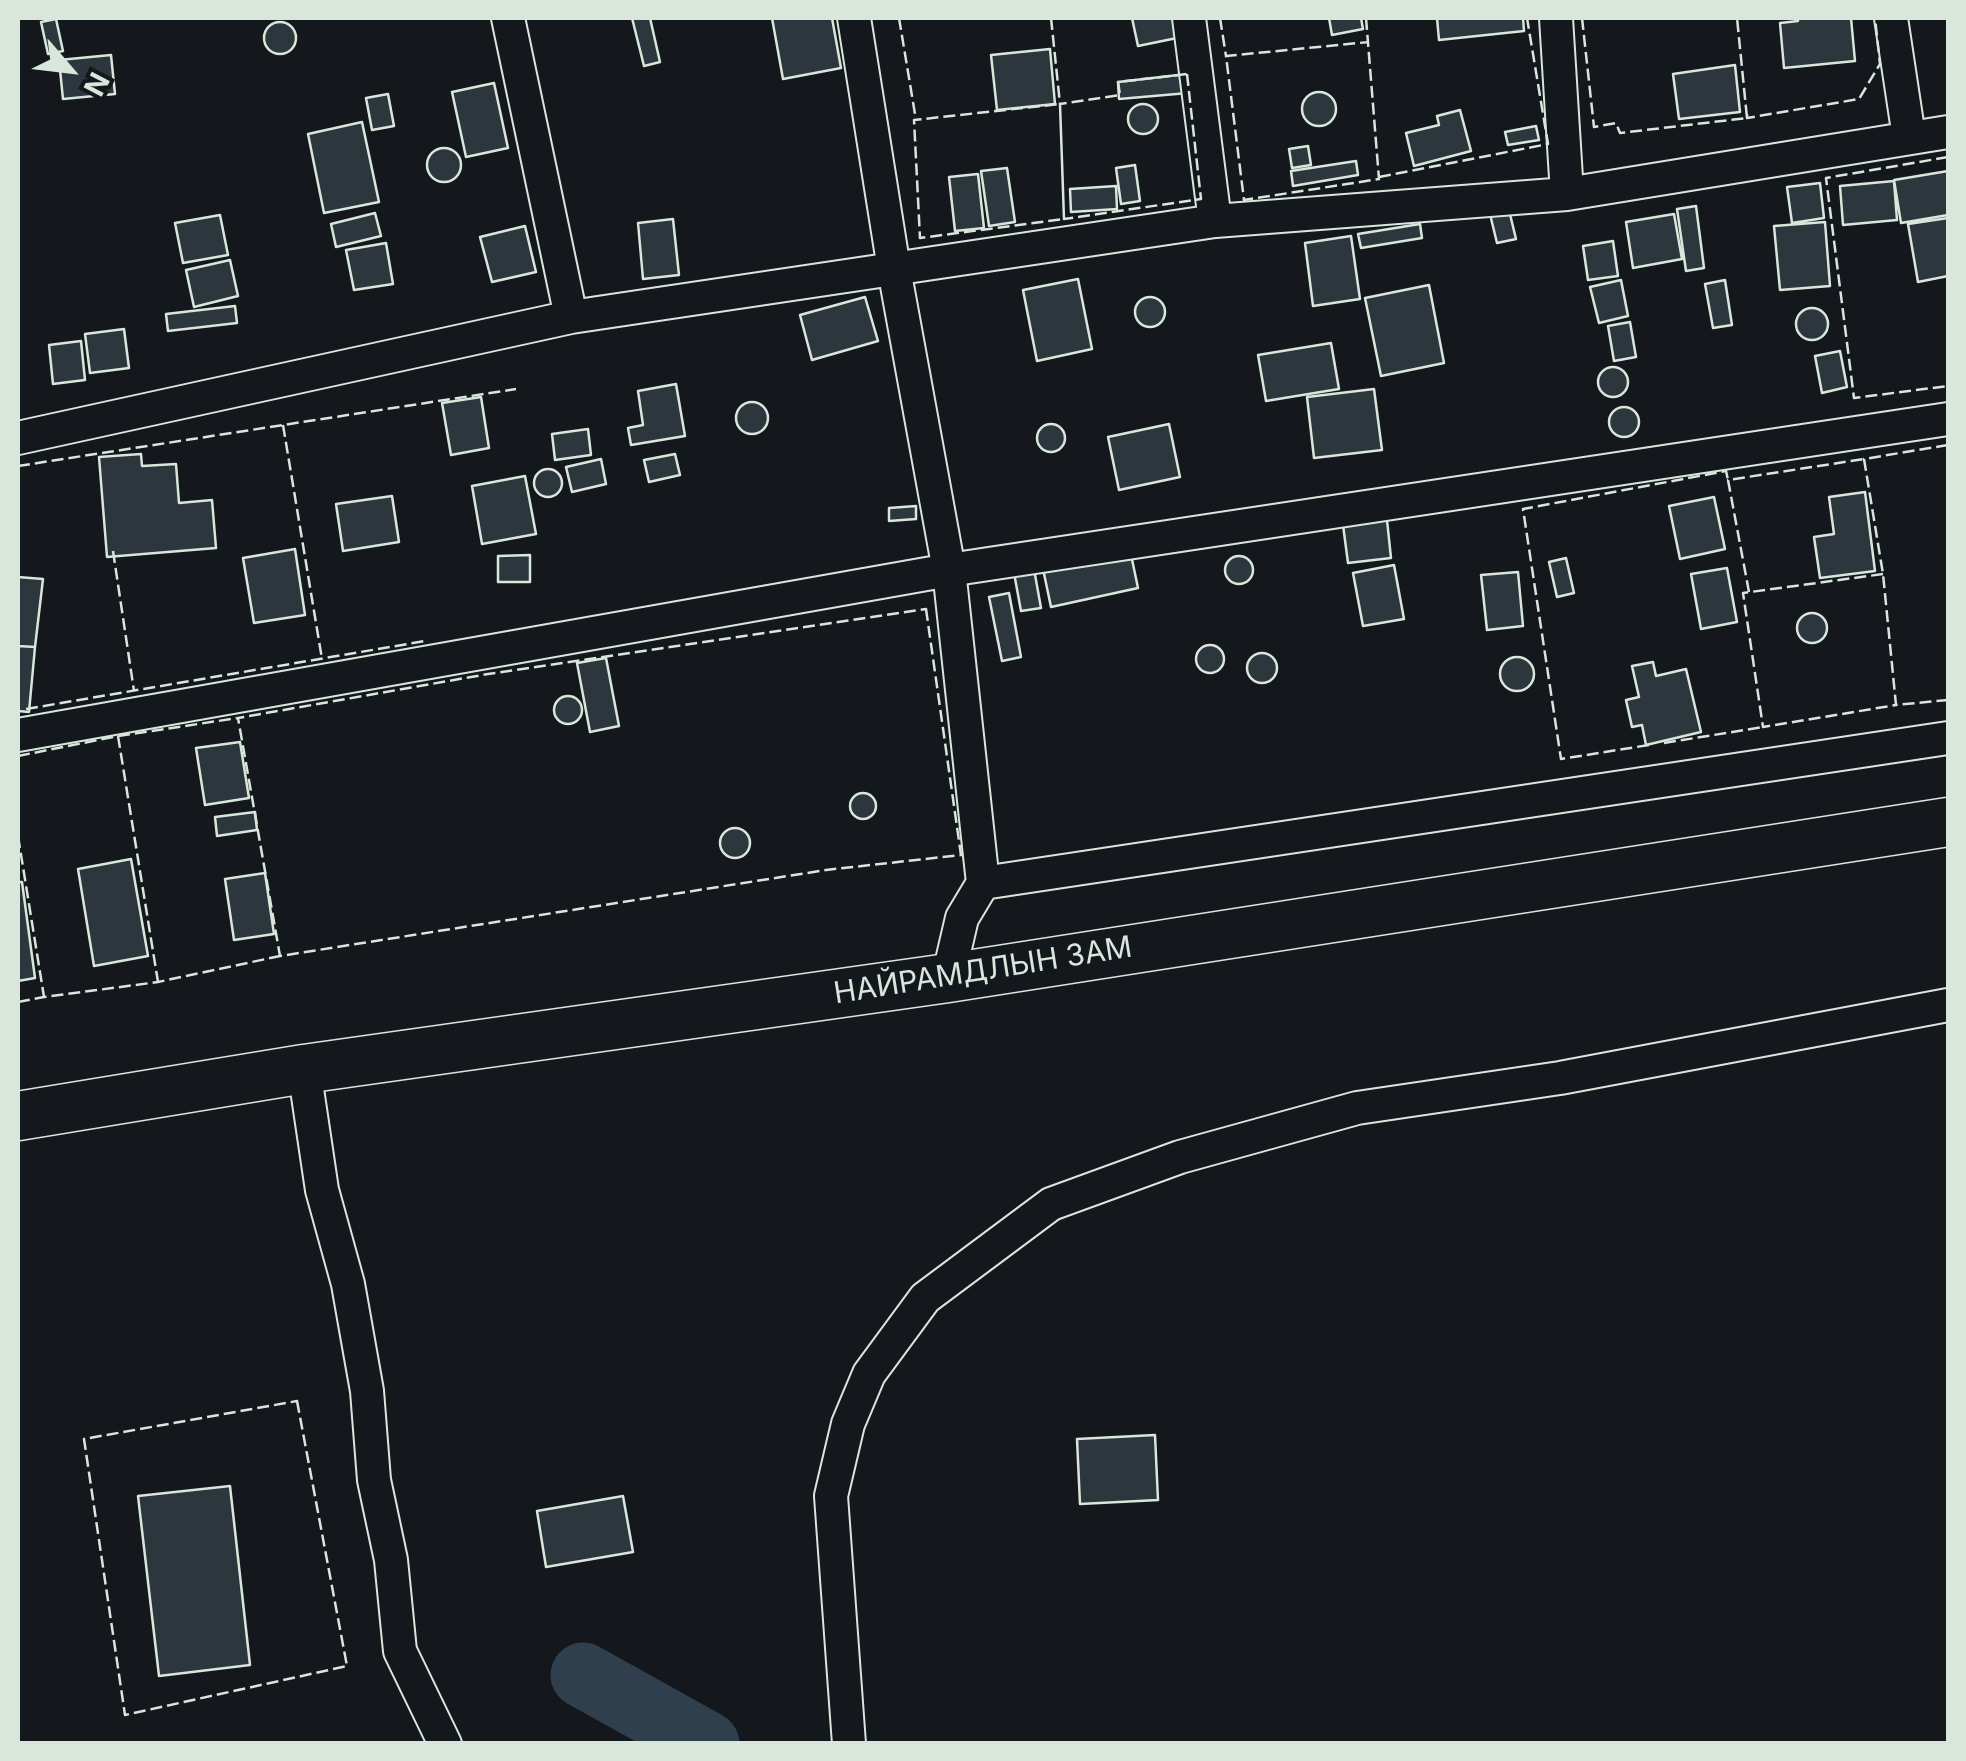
<!DOCTYPE html>
<meta charset="utf-8">
<style>
body{margin:0}
#map{position:relative;width:1966px;height:1761px;overflow:hidden;background:#14181c;font-family:Inter,sans-serif}
canvas{display:block}
.frame{position:absolute;inset:0;border:20px solid #d8e6dc;pointer-events:none}
.north{position:absolute;left:20px;top:20px;width:100px;height:100px;-webkit-text-stroke:8px #14181c;paint-order:stroke;rotate:118deg;font-size:28px;font-weight:700;line-height:40px;text-align:center;color:#d8e6dc}
.north::after{content:'';display:block;margin:auto;width:35px;height:45px;background:#d8e6dc;clip-path:polygon(50% 0,100% 100%,50% 72%,0 100%)}
</style>
<div id="map">
<canvas width="1966" height="1761"></canvas>
<div class="frame"></div>
<div class="north">N</div>
</div>
<script>
const c = document.querySelector('canvas').getContext('2d');
c.lineJoin = 'round';
function trace(path, color, width, dash) {
  c.strokeStyle = color;
  c.lineWidth = width;
  c.lineCap = dash ? 'butt' : 'round';
  c.setLineDash(dash || []);
  c.stroke(path);
}
function fillPath(path, color) {
  c.fillStyle = color;
  c.fill(path, 'evenodd');
}
function write(font, color, halo, rows, align = 'center') {
  c.font = font + ' Inter,sans-serif';
  c.lineWidth = 8;
  c.setLineDash([]);
  c.textBaseline = 'middle';
  c.strokeStyle = halo;
  c.fillStyle = color;
  for (const [text, x, y, turn = 0] of rows) {
    c.save();
    c.translate(x, y);
    c.rotate((+turn || 0) * Math.PI / 180);
    c.textAlign = isNaN(turn) ? turn : align;
    if (halo) c.strokeText(text, 0, 0);
    c.fillText(text, 0, 0);
    c.restore();
  }
}
trace(new Path2D(`
 M583,1675L707,1744`), '#2f3f4d', 65);
const building = new Path2D(`
 M632,18H650L660,62L644,66Z
 M772,18H832L841,68L783,79Z
 M1132,18H1173L1177,38L1138,46Z
 M1329,18H1361L1363,29L1332,35Z
 M1437,18H1523L1524,31L1439,40Z
 M1797,18H1851L1855,61L1784,68L1780,23L1798,21Z
 M56,19L63,51L48,54L41,22Z
 M264 38a16 16 0 1 1 32 0a16 16 0 1 1-32 0Z
 M1050,49L1055,104L997,110L991,55Z
 M111,55L115,94L63,99L59,60Z
 M1735,65L1740,112L1679,119L1673,74Z
 M1187,74L1188,93L1119,99L1118,82Z
 M494,83L508,148L466,157L452,92Z
 M1302 109a17 17 0 1 1 34 0a17 17 0 1 1-34 0Z
 M388,94L394,126L372,130L366,98Z
 M1128 119a15 15 0 1 1 30 0a15 15 0 1 1-30 0Z
 M1460,110L1471,151L1414,166L1406,133L1439,125L1437,116Z
 M362,122L379,202L324,213L308,134Z
 M1536,126L1539,140L1508,145L1505,132Z
 M1308,146L1311,165L1292,168L1289,149Z
 M427 165a17 17 0 1 1 34 0a17 17 0 1 1-34 0Z
 M1356,161L1358,175L1293,186L1291,171Z
 M1135,165L1140,201L1121,204L1116,168Z
 M1007,168L1015,222L989,226L981,171Z
 M1948,171V215L1901,223L1894,180Z
 M978,174L984,228L955,231L949,177Z
 M1894,181L1897,220L1843,225L1840,186Z
 M1820,183L1824,218L1792,223L1787,187Z
 M1116,186L1117,209L1071,212L1070,189Z
 M1508,206L1516,239L1497,243L1489,210Z
 M1696,206L1704,268L1686,271L1677,209Z
 M375,213L381,236L336,247L331,224Z
 M1674,214L1682,259L1633,268L1626,222Z
 M220,215L228,255L183,263L175,223Z
 M1948,218V276L1918,282L1908,224Z
 M673,219L679,275L643,279L638,223Z
 M1825,222L1830,286L1780,290L1774,226Z
 M1420,224L1422,238L1361,248L1358,234Z
 M525,226L536,272L492,282L480,237Z
 M1351,236L1360,299L1313,306L1305,243Z
 M1613,241L1618,276L1588,280L1583,246Z
 M386,243L393,284L354,290L346,250Z
 M230,260L238,296L194,307L186,270Z
 M1078,279L1092,349L1037,361L1023,290Z
 M1621,280L1628,316L1599,323L1590,287Z
 M1725,280L1732,325L1713,328L1705,284Z
 M1429,285L1444,363L1381,376L1365,298Z
 M1135 312a15 15 0 1 1 30 0a15 15 0 1 1-30 0Z
 M865,297L878,341L812,360L800,315Z
 M235,306L237,323L168,331L166,314Z
 M1796 324a16 16 0 1 1 32 0a16 16 0 1 1-32 0Z
 M1630,322L1636,357L1614,361L1608,326Z
 M124,329L129,368L90,373L85,334Z
 M81,341L85,380L53,384L49,345Z
 M1331,343L1339,389L1266,401L1258,355Z
 M1840,351L1847,387L1822,393L1815,356Z
 M1598 382a15 15 0 1 1 30 0a15 15 0 1 1-30 0Z
 M676,384L685,436L631,445L628,428L643,425L638,391Z
 M1374,389L1382,450L1314,458L1307,397Z
 M481,397L489,448L451,455L442,403Z
 M736 418a16 16 0 1 1 32 0a16 16 0 1 1-32 0Z
 M1609 422a15 15 0 1 1 30 0a15 15 0 1 1-30 0Z
 M1037 438a14 14 0 1 1 28 0a14 14 0 1 1-28 0Z
 M1169,424L1180,477L1119,490L1108,437Z
 M588,429L591,455L555,460L552,434Z
 M141,454L142,466L176,464L179,503L212,500L216,548L107,557L99,457Z
 M675,454L680,475L649,482L644,460Z
 M601,459L606,484L572,492L566,467Z
 M534 483a14 14 0 1 1 28 0a14 14 0 1 1-28 0Z
 M525,476L536,534L482,544L472,486Z
 M1865,492L1875,571L1820,578L1814,537L1834,534L1829,497Z
 M392,496L399,542L343,551L336,504Z
 M1714,497L1725,549L1680,559L1669,506Z
 M916,506V519L889,521V508Z
 M1387,520L1391,558L1348,563L1343,525Z
 M1129,545L1138,588L1051,607L1042,564Z
 M295,549L305,615L254,623L243,558Z
 M530,555V582H498V556Z
 M1225 570a14 14 0 1 1 28 0a14 14 0 1 1-28 0Z
 M1032,558L1041,608L1021,611L1012,562Z
 M1566,558L1574,593L1557,597L1549,562Z
 M1394,565L1404,619L1363,626L1353,573Z
 M1727,568L1737,622L1701,629L1691,574Z
 M1518,572L1523,626L1487,630L1481,575Z
 M18,577L43,579L35,647L18,646Z
 M1009,593L1021,657L1002,661L989,597Z
 M1797 628a15 15 0 1 1 30 0a15 15 0 1 1-30 0Z
 M1196 659a14 14 0 1 1 28 0a14 14 0 1 1-28 0Z
 M18,646L35,647L29,712L18,711Z
 M1247 668a15 15 0 1 1 30 0a15 15 0 1 1-30 0Z
 M1500 674a17 17 0 1 1 34 0a17 17 0 1 1-34 0Z
 M606,658L619,726L590,732L577,663Z
 M1653,662L1656,676L1686,669L1701,732L1646,745L1642,725L1632,727L1626,700L1639,697L1632,666Z
 M554 710a14 14 0 1 1 28 0a14 14 0 1 1-28 0Z
 M240,742L249,798L205,805L196,748Z
 M850 806a13 13 0 1 1 26 0a13 13 0 1 1-26 0Z
 M255,812L257,830L217,836L215,817Z
 M720 843a15 15 0 1 1 30 0a15 15 0 1 1-30 0Z
 M131,859L148,956L94,966L78,869Z
 M265,873L274,934L234,940L225,879Z
 M18,882H22L35,978L18,981Z
 M1155,1435L1158,1500L1080,1504L1077,1439Z
 M230,1486L250,1665L159,1676L138,1496Z
 M623,1496L633,1552L546,1567L537,1511Z`);
fillPath(building, '#2c363c');
trace(building, '#d8e6dc', 2.5);
const street = new Path2D(`
 M508,18L571,317
 M854,18L894,269L949,570L983,883L962,918L948,978
 M1189,18L1215,221
 M1556,18L1567,194
 M1891,18L1909,137
 M18,438L571,317L1215,221L1567,194L1948,132
 M18,735L949,570L1948,419
 M983,883L1948,738
 M304,1069L322,1190L348,1284L367,1391L374,1480L391,1560L400,1651L445,1744
 M849,1744L831,1496L848,1424L869,1374L925,1298L1051,1204L1180,1157L1357,1108L1560,1078L1948,1005`);
const secondary = new Path2D(`
 M18,1116L304,1069L948,978L1948,822`);
trace(street, '#d8e6dc', 36);
trace(secondary, '#d8e6dc', 51);
trace(street, '#14181c', 32);
trace(secondary, '#14181c', 48);
trace(new Path2D(`
 M899,18L916,120
 M1051,18L1060,104
 M1220,18L1226,56H1229
 M1366,18L1379,179L1244,200L1226,56L1369,42
 M1582,18L1594,127L1616,123L1620,133L1747,118L1737,18
 M1187,74L1201,199L1064,219L1060,104L1120,95L1118,82Z
 M1060,104L1064,219L920,238L914,120Z
 M1747,114V118L1859,99L1880,64L1875,18
 M1948,157L1826,178L1854,398L1948,386
 M1379,177L1548,144L1527,18
 M283,425L322,659
 M1948,445L1864,459L1883,574L1896,705L1948,700
 M18,466L516,389
 M113,551L134,691
 M1883,574L1743,593L1763,727L1896,705
 M1749,592L1728,480L1864,459
 M926,609L961,855L826,870L280,956L238,718L488,674Z
 M26,709L425,641
 M118,736L158,982
 M1664,743L1763,727
 M1649,745L1561,759L1523,509L1726,471L1728,480
 M18,756L118,736L238,718
 M18,836L44,997
 M18,1002L44,997L158,982L280,956
 M297,1401L347,1666L125,1715L84,1439Z`), '#d8e6dc', 2.5, [12, 5]);
write('30px', '#d8e6dc', '#14181c', [
 ["НАЙРАМДЛЫН ЗАМ",983,971,-9]
]);
</script>
